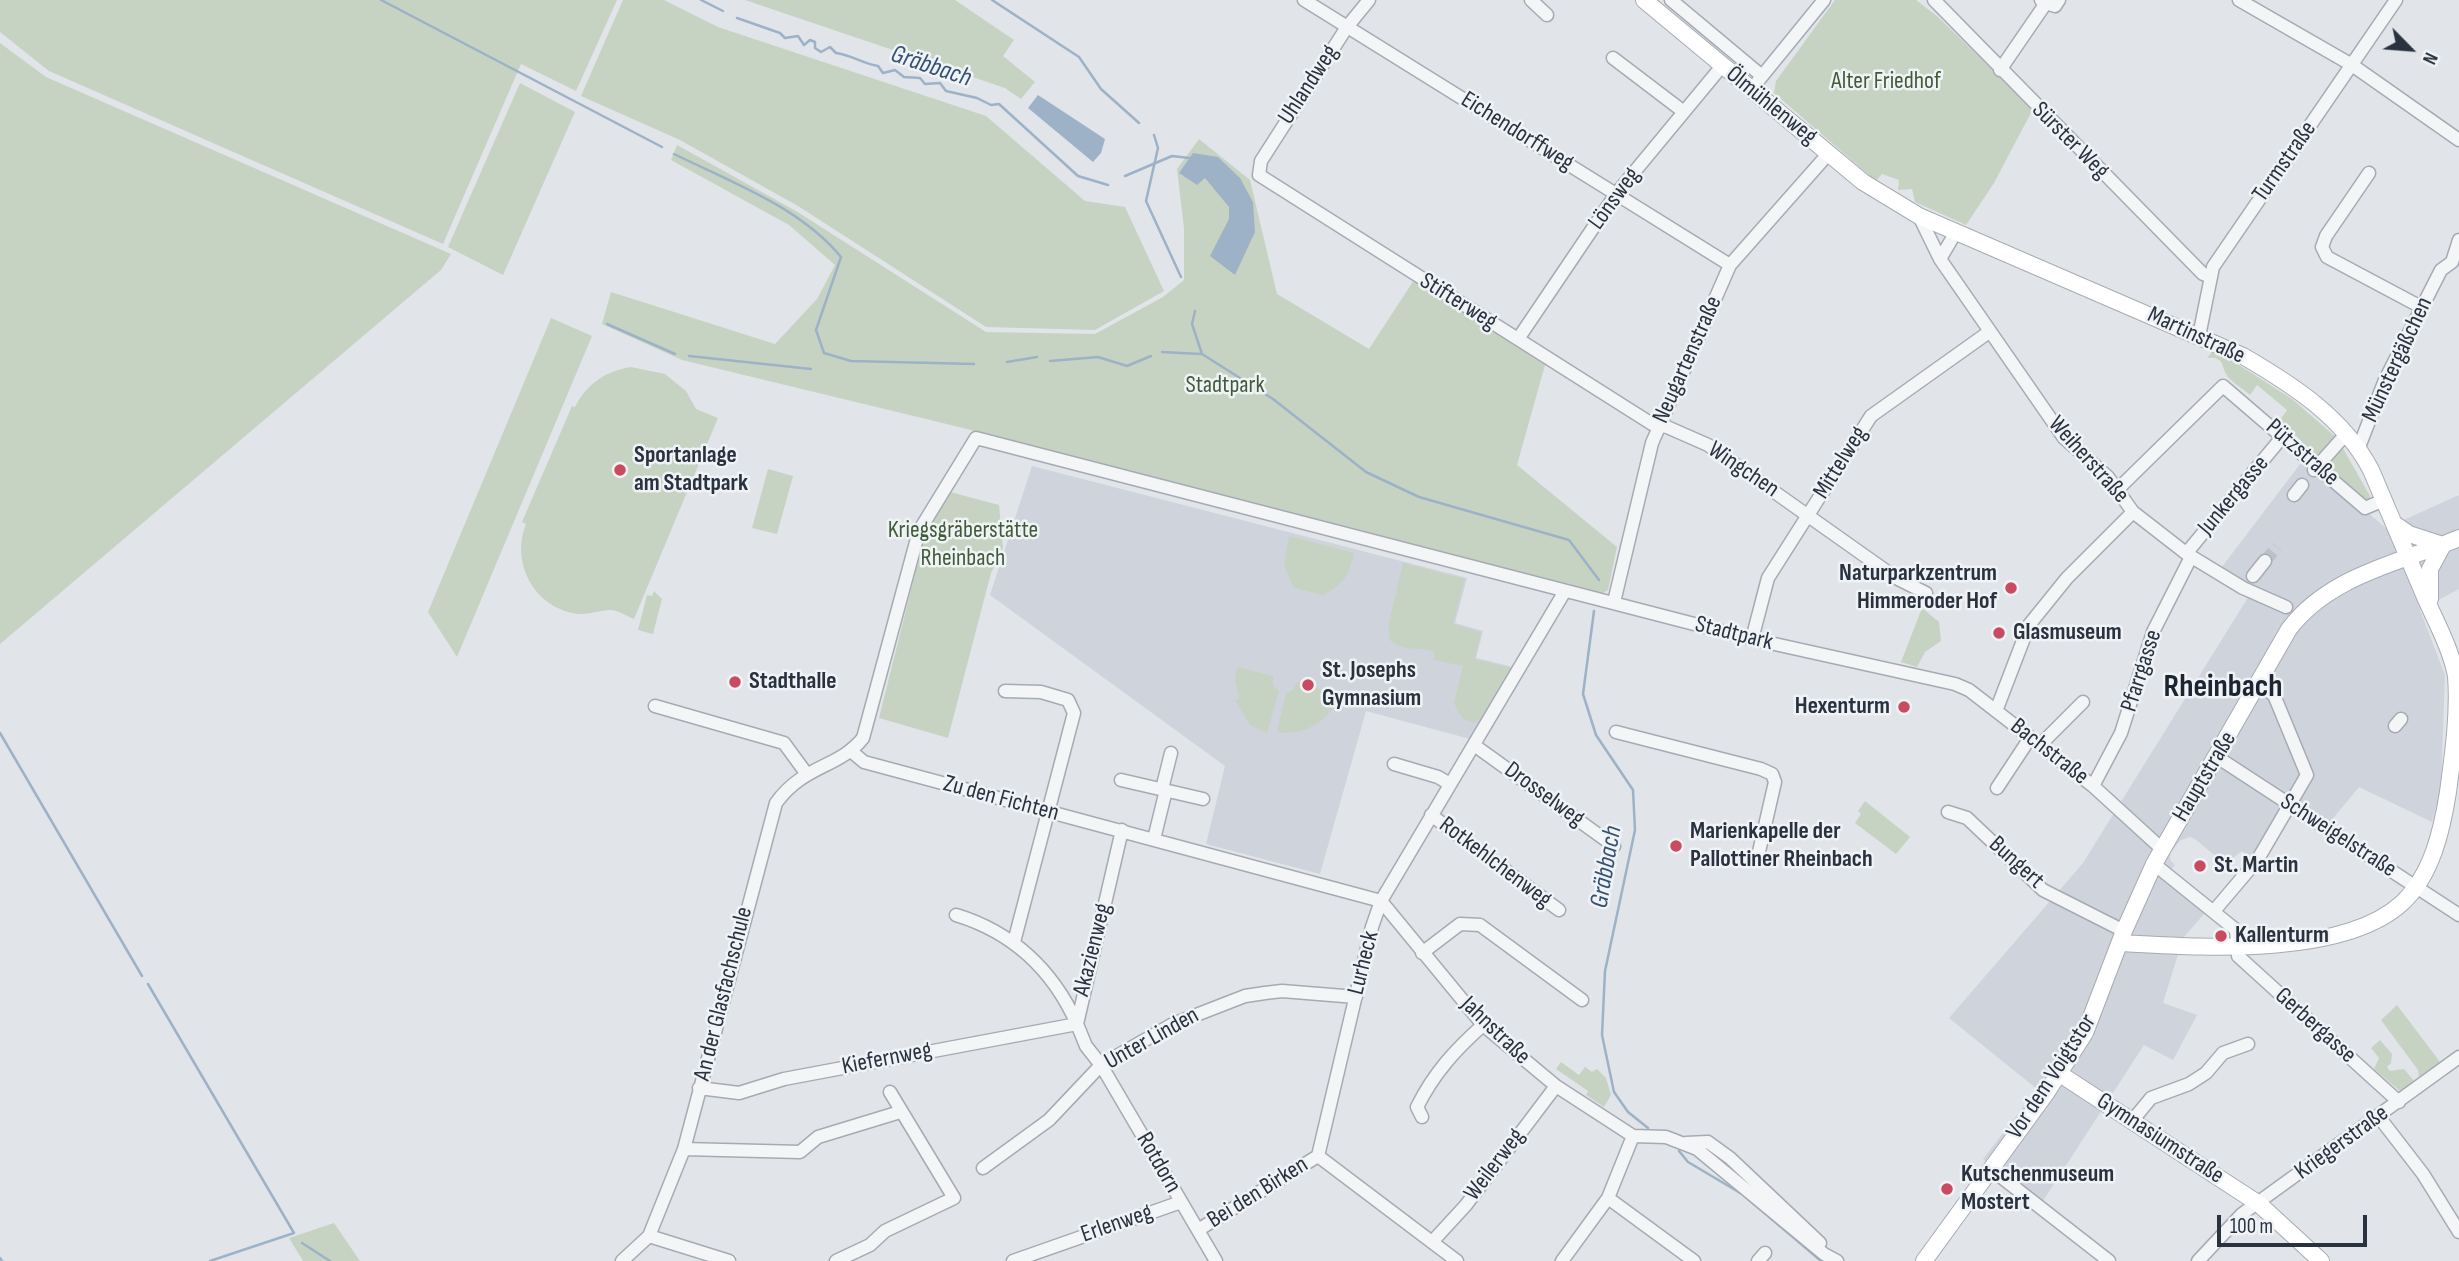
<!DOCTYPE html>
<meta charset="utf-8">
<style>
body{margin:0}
#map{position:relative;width:2459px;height:1261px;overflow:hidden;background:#e1e4e9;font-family:"Sofia Sans Condensed",sans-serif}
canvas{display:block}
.north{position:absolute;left:2375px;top:14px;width:70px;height:70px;-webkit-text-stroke:5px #f0f3f6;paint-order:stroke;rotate:115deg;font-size:19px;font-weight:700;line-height:28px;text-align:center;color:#2a3240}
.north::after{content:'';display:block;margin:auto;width:24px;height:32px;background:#2a3240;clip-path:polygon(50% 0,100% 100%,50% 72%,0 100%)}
.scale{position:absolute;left:2217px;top:1215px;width:150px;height:32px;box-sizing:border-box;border:4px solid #2a3240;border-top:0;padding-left:9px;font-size:21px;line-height:24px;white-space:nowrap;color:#2a3240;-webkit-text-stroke:5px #f0f3f6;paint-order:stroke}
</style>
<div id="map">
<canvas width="2459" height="1261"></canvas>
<div class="north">N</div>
<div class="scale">100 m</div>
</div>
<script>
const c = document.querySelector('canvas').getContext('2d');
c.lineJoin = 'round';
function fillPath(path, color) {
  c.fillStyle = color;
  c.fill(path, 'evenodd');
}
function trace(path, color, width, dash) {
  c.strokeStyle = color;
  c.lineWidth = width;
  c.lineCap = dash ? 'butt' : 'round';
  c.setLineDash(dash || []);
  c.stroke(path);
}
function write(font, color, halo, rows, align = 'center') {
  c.font = font + ' "Sofia Sans Condensed",sans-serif';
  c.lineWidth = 5;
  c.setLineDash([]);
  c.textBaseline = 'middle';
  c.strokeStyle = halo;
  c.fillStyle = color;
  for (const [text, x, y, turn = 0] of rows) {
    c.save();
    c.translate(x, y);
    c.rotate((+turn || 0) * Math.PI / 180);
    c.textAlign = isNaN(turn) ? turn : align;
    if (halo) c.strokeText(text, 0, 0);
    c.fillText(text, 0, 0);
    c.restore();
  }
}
fillPath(new Path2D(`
 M2304,459L2386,528L2459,495V589L2420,610L2445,675L2441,788L2432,822L2359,787L2325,828L2289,803L2253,860L2242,851L2225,864L2195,839L2190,837L2181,840L2170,853V860L2175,865L2168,872L2211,906L2183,938L2163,1003L2197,1015L2173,1060L2144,1045L2041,1204L1983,1159L2037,1089L1949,1018L2083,863L2252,591L2218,572Z
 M1032,466L1467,578L1455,623L1483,631L1476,658L1513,667L1470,739L1366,711L1320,874L1206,844L1225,766L990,595Z`), '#cfd3db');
fillPath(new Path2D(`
 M0,0H617L576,91L521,64L443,244L49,71L0,32Z
 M623,0H664L718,27L986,116L1085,201L1125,207L1164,291L1095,330L986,327L798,206L680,140L581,96Z
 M745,0H955L1014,40L1003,56L1035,82L1021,99L1005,88Z
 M1835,0H1916L1938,17L2033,109L1994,183L1966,225L1915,202L1912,189L1898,190L1899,180L1882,174L1876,181L1774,93L1776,81Z
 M0,43L46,77L451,254L441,270L0,644Z
 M520,83L575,112L503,275L448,247Z
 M1199,139L1250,180L1277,294L1369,349L1414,280L1545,365L1517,465L1617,547L1608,590L1603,593L959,427L682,360L602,324L611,292L775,344L817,299L835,265L789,225L671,160L677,145L796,211L986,332L1095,334L1163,297L1184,280V228L1177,169Z
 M551,318L592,336L457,657L428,612Z
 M2213,351L2237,360L2239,365L2292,399L2337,438L2370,496L2369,500L2362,501L2280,420L2287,410L2257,385L2250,395C2244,389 2230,382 2226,374C2221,364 2223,356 2207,358Z
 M631,367L665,374L686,391L696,409L718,418L634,619C627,616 616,609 609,610C596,611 586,616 572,613C532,604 511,561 526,524L522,522L572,406L575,407C587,384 605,371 631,367Z
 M768,469L793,476L777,534L752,528Z
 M950,492L999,505L1003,548L991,573L948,738L879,718L926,530Z
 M1289,536L1354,553C1349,575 1344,585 1323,595L1294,588L1284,566Z
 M1403,563L1465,579L1453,624L1481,632L1475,659L1511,668L1480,719L1473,723L1462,718L1454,703L1463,666L1434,660V652C1419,646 1401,652 1390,640L1388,627Z
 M654,591L662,599L653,634L638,630L647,595L652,596Z
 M1922,608L1939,622L1941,641L1925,652L1917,667L1901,662Z
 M1237,667L1273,676V686L1279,691L1267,733L1250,725L1235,700L1239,699L1235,680Z
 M1297,682L1337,694L1339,698C1327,722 1304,736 1277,732L1286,693L1293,690Z
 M1865,801L1910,837L1896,854L1855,823L1861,814L1858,811Z
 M2397,1005L2440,1062L2419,1077L2418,1070L2381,1020Z
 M2380,1040L2392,1054L2391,1063L2387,1067L2390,1071L2404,1069L2414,1081L2400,1091L2374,1069L2379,1058L2371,1048Z
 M1561,1062L1579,1075L1585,1067L1592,1072L1597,1069L1606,1078L1611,1095L1604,1107L1586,1095L1588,1091L1556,1069Z
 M334,1223L360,1261H303L289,1238Z`), '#c7d3c2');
fillPath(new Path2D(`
 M1038,95L1105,139L1101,153L1093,162L1028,108Z
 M1193,153L1218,157L1240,178L1253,202L1255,232L1235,275L1210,256L1229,219V207L1205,178L1197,185L1179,173Z`), '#9db2c7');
trace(new Path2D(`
 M381,0L662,147
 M701,0L723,11
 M992,0L1079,57L1101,89L1139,123
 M737,18L780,33L785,38L798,36L804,45L810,40L815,42V48L821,52L830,47L836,53C852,55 863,64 878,66L883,73L895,70L904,77L920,78L925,84L940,83L946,91L977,98L991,105L999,104L1078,176L1108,185
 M1154,135L1158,148L1146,201L1181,277
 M674,154C731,182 800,207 841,257L816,330L824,353L851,361L974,364
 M1125,176L1172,156L1189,158
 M1195,311L1192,324L1202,354L1273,399L1366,472L1419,497L1569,540L1599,580
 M607,324L675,354
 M1162,352L1201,354
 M689,356L811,369
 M1050,361L1098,357L1127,366L1151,356
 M1007,362L1037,357
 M1594,611L1583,694L1596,735L1633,790L1635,830L1605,971L1602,1035L1614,1092L1628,1112L1648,1128
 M0,733L142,976
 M148,984L294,1233L210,1261
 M1679,1151L1688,1162L1742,1194
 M1747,1198L1821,1261
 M302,1243L330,1261
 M0,1258L2,1261`), '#9db2c7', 2.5);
trace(new Path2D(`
 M2265,561L2277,547`), '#bcc0c7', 12, [12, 6]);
const street = new Path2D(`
 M1304,0L1730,265
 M1369,0L1347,27L1261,161L1259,175L1652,424L1667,427L1708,445L1896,578L1926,593
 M1531,0L1547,15
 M1671,0L1762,76
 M1934,0L2203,274L2211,277
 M2239,0L2352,65L2459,140
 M2046,3L2055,6L2059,0
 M1613,58L1684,112
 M2000,70L2046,3L2041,0
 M1758,81L1824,0
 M2369,173L2326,236L2322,247L2327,257L2421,307
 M1919,216L1940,259L2064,438L2108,477L2133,512L2187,554L2243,588L2286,607
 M1940,259L1956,232
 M2199,336L2213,267L2396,0
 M1518,339L1616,194L1722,66
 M2359,447L2385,380L2441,270L2452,262L2459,240
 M2314,470L2347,433
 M2116,491L2223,386L2365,508L2384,500
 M2294,495L2302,485
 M2253,576L2265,561
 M1614,602L1652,443L1730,265L1829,153
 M1752,639L1768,578L1871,416L1989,332
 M1005,691L1041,692L1068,700L1074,713L1014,942
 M655,706L784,743L806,773
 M1996,711L2029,625L2067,578L2133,512
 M2395,726L2401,719
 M1616,732L1761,769L1772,774L1775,782L1758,856
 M1474,745L1614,846
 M2043,748L2046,739L2083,702
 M851,751L864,762L1381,901
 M2217,757L2459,915
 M1394,764L1438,777L1450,784
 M1121,780L1203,799
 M2093,786L2121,733L2153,632L2191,557L2189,550L2283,436
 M1997,788L2030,738
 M1162,789L1171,753
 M1948,812L1967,818L2043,890L2124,931
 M1431,815L1559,910
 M1122,830L1077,1024L1086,1046L1101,1065L1216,1261
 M1154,839L1166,790
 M2154,864L2236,930L2238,956L2399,1102
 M1381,901L1483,1025L1556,1086L1633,1136L1666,1137L1697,1149L1824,1254L1837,1261
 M2214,911L2258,859L2307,775L2274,695L2256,683
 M1422,953L1460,924L1480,925L1582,1000
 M699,1088L739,1093L784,1079L1077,1024C1053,970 1012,932 956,915
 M1422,1117L1417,1107C1434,1073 1455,1050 1483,1025
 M2379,1117L2423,1174L2459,1232
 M2132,1121L2151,1098L2189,1084L2206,1073L2223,1053L2248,1044
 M1686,1143L1708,1142L1730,1158L1820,1243
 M684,1149L800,1152L818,1137L900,1112
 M1318,1156L1372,927L1381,901L1565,591
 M1318,1156L1457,1261
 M983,1168L1049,1120L1101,1065L1173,1024L1245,996L1265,993L1282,991L1356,997
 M1991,1169L2109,1261
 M1608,1198L1694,1261
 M1198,1230L1318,1156
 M649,1236L729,1261
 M1432,1242L1466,1205L1556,1086
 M622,1261L649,1236L684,1149L776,803C803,765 839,768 863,738L919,531L976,438L1752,639L1955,684L1969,690L2093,786L2162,849
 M836,1261L870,1245L885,1231L954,1198L890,1092
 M1013,1261L1181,1202
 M1562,1261L1608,1198L1633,1136
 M1758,1261L1765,1253
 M2198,1261L2242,1214L2459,1057`);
const secondary = new Path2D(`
 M1644,0L1863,182L1919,216L2243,356C2293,385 2344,418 2371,470C2389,513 2407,555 2425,597C2436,622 2451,649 2456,676C2459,713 2453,755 2448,792C2442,830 2432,875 2402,903C2342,958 2198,947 2121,943
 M2396,525L2409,534L2443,545
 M2430,599V569L2443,545
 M2060,1074L2259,1204L2321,1261
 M1924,1261L2047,1092L2085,1033L2124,931L2154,864L2289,629C2330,575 2400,563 2459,538`);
trace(street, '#a6abb3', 15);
trace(secondary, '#a6abb3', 18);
trace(street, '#f3f5f7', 12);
trace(secondary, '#fff', 16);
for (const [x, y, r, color] of [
 [620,470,7,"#c94b5f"],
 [2011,588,7,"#c94b5f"],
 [1999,633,7,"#c94b5f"],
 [735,682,7,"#c94b5f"],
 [1308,685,7,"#c94b5f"],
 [1904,707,7,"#c94b5f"],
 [1676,846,7,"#c94b5f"],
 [2200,866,7,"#c94b5f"],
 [2221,936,7,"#c94b5f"],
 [1947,1189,7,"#c94b5f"]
]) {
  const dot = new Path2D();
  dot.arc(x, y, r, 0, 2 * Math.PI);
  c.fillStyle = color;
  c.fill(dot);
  trace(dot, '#f0f3f6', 2.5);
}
write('24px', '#3f5b38', '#f0f3f6', [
 ["Alter Friedhof",1886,82],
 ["Stadtpark",1225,386],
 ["Kriegsgräberstätte",963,531],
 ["Rheinbach",963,559]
]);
write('24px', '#2a3240', '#f0f3f6', [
 ["Uhlandweg",1309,85,-57],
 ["Ölmühlenweg",1771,106,39],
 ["Eichendorffweg",1517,132,32],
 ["Sürster Weg",2070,141,45],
 ["Turmstraße",2285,162,-55],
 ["Lönsweg",1615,199,-54],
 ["Stifterweg",1458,302,32],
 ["Martinstraße",2196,336,25],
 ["Neugartenstraße",1688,360,-66],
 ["Münstergäßchen",2398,360,-65],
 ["Pützstraße",2302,453,41],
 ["Weiherstraße",2088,460,48],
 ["Mittelweg",1841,463,-58],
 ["Wingchen",1743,470,34],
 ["Junkergasse",2234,496,-50],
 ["Stadtpark",1734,634,14],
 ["Pfarrgasse",2142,671,-72],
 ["Bachstraße",2049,752,38],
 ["Hauptstraße",2205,777,-59],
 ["Drosselweg",1544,795,36],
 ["Zu den Fichten",1001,799,15],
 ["Schweigelstraße",2338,836,33],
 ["Rotkehlchenweg",1495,863,37],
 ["Bungert",2016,863,42],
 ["Akazienweg",1093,950,-76],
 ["Lurheck",1364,963,-76],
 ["An der Glasfachschule",724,994,-76],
 ["Gerbergasse",2315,1026,42],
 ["Jahnstraße",1495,1031,44],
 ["Unter Linden",1152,1039,-29],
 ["Kiefernweg",887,1059,-11],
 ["Vor dem Voigtstor",2052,1077,-57],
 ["Gymnasiumstraße",2160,1139,33],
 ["Kriegerstraße",2342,1143,-36],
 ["Rotdorn",1158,1163,60],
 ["Weilerweg",1495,1165,-53],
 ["Bei den Birken",1258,1193,-32],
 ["Erlenweg",1117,1224,-19]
]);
write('bold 24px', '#2a3240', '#f0f3f6', [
 ["Sportanlage",634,456],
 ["am Stadtpark",634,484],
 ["Naturparkzentrum",1997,574,"right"],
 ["Himmeroder Hof",1997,602,"right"],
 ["Glasmuseum",2013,633],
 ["St. Josephs",1322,671],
 ["Gymnasium",1322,699],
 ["Stadthalle",749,682],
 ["Hexenturm",1890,707,"right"],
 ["Marienkapelle der",1690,832],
 ["Pallottiner Rheinbach",1690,860],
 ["St. Martin",2214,866],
 ["Kallenturm",2235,936],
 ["Kutschenmuseum",1961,1175],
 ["Mostert",1961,1203]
], 'left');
write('italic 26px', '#365172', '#f0f3f6', [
 ["Gräbbach",931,67,18],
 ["Gräbbach",1607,867,-80]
]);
write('bold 32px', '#1c2331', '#f0f3f6', [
 ["Rheinbach",2223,688]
]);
</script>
